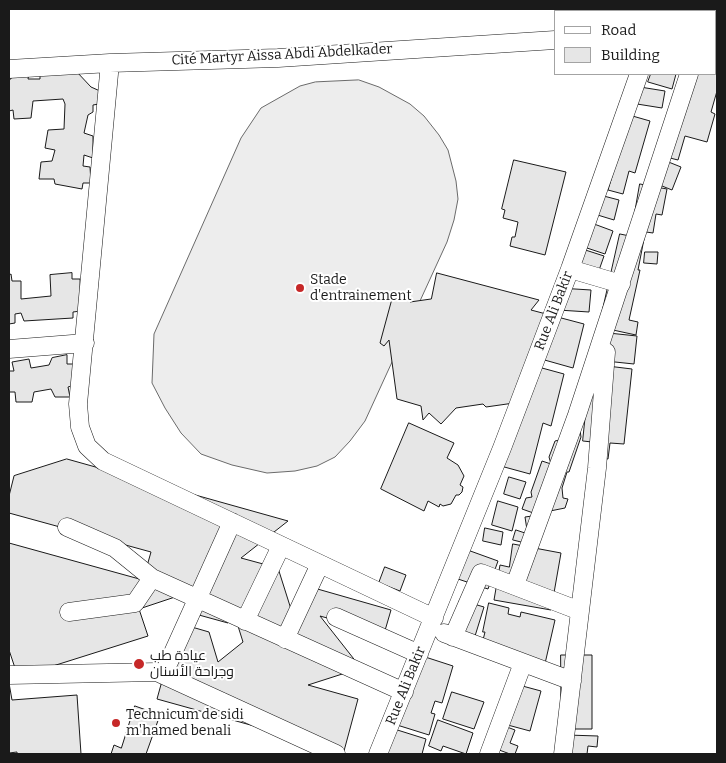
<!DOCTYPE html>
<meta charset="utf-8">
<style>
body{margin:0}
#map{position:relative;width:726px;height:763px;overflow:hidden;background:#fff;font-family:Bitter,serif}
canvas{display:block}
.frame{position:absolute;inset:0;border:10px solid #1a1a1a;pointer-events:none}
.legend{position:absolute;left:554px;top:10px;width:162px;height:65px;box-sizing:border-box;background:#fff;border:1px solid #a3a3a3;margin:0;padding:6px 9px;list-style:none;font-size:15px;color:#1a1a1a}
.legend li{display:flex;align-items:center;gap:10px;height:25px}
.legend b{width:25px;border:1px solid #a3a3a3}
</style>
<div id="map">
<canvas width="726" height="763"></canvas>
<div class="frame"></div>
<ul class="legend">
<li><b style="height:6px;background:#fff"></b>Road</li>
<li><b style="height:14px;background:#e6e6e6"></b>Building</li>
</ul>
</div>
<script>
const c = document.querySelector('canvas').getContext('2d');
c.lineJoin = 'round';
function fillPath(path, color) {
  c.fillStyle = color;
  c.fill(path, 'evenodd');
}
function trace(path, color, width, dash) {
  c.strokeStyle = color;
  c.lineWidth = width;
  c.lineCap = dash ? 'butt' : 'round';
  c.setLineDash(dash || []);
  c.stroke(path);
}
function write(font, color, halo, rows, align = 'center') {
  c.font = font + ' Bitter,Cairo,serif';
  c.lineWidth = 4;
  c.setLineDash([]);
  c.textBaseline = 'middle';
  c.strokeStyle = halo;
  c.fillStyle = color;
  for (const [text, x, y, turn = 0] of rows) {
    c.save();
    c.translate(x, y);
    c.rotate((+turn || 0) * Math.PI / 180);
    c.textAlign = isNaN(turn) ? turn : align;
    if (halo) c.strokeText(text, 0, 0);
    c.fillText(text, 0, 0);
    c.restore();
  }
}
const built = new Path2D(`
 M359,80L379,87L410,104L424,116L439,135L448,150L456,181L458,199L454,220L447,242L365,421L350,441L335,457L317,466L295,471L267,473L232,465L201,454L181,433L165,408L152,383L154,334L241,138L261,108L300,86L315,82Z`);
fillPath(built, '#ededed');
trace(built, '#6a6a6a', 1);
const building = new Path2D(`
 M715,65L717,66V91L711,112L715,114L707,142L685,136L678,160L658,155L682,74H715Z
 M76,71L91,87L100,91L99,104L93,105V112L88,115L84,133L93,136V158L84,155L83,166L90,167L91,183H83L82,189L55,184L54,179H39L41,162L52,161L55,150L45,148L48,130L64,129L65,104L63,99L33,101L31,118L14,119L13,110L9,111V79H11V74L29,73L28,79H40V73Z
 M651,74H676L672,89L648,82Z
 M640,87L665,91L662,108L637,104Z
 M622,113L650,121L635,173L629,171L623,194L608,190L613,173Z
 M656,157L681,167L672,190L647,180Z
 M514,160L566,172L545,255L510,246L512,237H515L518,222L503,218L505,210L502,209Z
 M640,184L667,189L662,215L656,214L653,233L632,230Z
 M596,194L619,200L614,220L591,213Z
 M586,221L613,231L605,254L578,245Z
 M620,234L644,239L638,270H640L629,320L638,322L636,335L599,327Z
 M576,247L604,256L597,276L570,268Z
 M645,252H658L657,264L644,263Z
 M72,273V279H80L81,311L73,312V318L24,321L21,313L15,314V323L9,324V275L11,274L12,281H21V299L51,296L50,275Z
 M437,273L539,300L531,310L584,324L573,368L541,359L531,365L564,374L551,426L543,423L530,474L497,465L514,403L486,407L483,404L456,408L441,424L429,413L423,420L421,406L397,399L389,340L384,346L380,343L393,295L408,293L410,302L431,299Z
 M559,288L591,290L589,312L558,310Z
 M599,332L637,336L634,364L596,360Z
 M67,355V364H74L75,385L68,387L70,397H55L51,389L34,392L32,402H16L15,392H9V371H14L12,362L29,359L31,368L49,365L52,358Z
 M591,364L632,369L624,444L610,443L608,459L590,457L592,442L583,441Z
 M409,423L454,443L447,458L458,465L464,476L460,485L463,487L462,492L459,495H456L451,504L443,506L440,504L439,507L428,501L424,511L381,489Z
 M580,430L581,437L569,472H567L562,488L563,498L568,499L565,508L550,511L527,530L525,517L539,515L522,509L526,498L532,497L531,492L542,461L551,464L549,457L555,441L563,439Z
 M67,459L288,521L241,558L278,568L296,625L307,586L391,610L384,634L320,616L361,668L308,685L358,699L344,751L157,699L178,623L209,632L218,662L243,642L232,607L228,623L188,612L193,591L139,609L148,636L18,677L9,650V543L143,580L151,552L9,513V496L14,476Z
 M509,477L526,482L520,499L504,494Z
 M498,501L518,507L512,531L492,525Z
 M485,528L503,532L501,545L483,541Z
 M516,530L528,534L525,543L513,540Z
 M513,544L561,553L551,610L494,600L500,565L509,567Z
 M462,548L498,561L488,589L452,577Z
 M385,567L406,575L400,591L379,583Z
 M460,600L484,607L471,649L447,641Z
 M489,603L509,608L508,614L520,617L521,612L555,620L544,668L481,648L485,632H483Z
 M416,654L453,666L442,703L435,701L431,713L435,714L429,735L397,725Z
 M561,655H592V729H571L561,697Z
 M9,683L12,700L77,695L81,754H17V752L9,753Z
 M515,684L541,691L530,731L504,724Z
 M452,692L484,702L474,729L443,719Z
 M135,706L160,715L146,754H111L114,745L121,748Z
 M438,720L473,733L466,754L443,746L441,751L429,746Z
 M507,727L515,730L510,743L518,746L515,754H510L491,747Z
 M391,728L426,739L422,754H379Z
 M567,735L598,736L597,747L588,746L587,754H567Z`);
fillPath(building, '#e6e6e6');
trace(building, '#1a1a1a', 1);
const minor = new Path2D(`
 M659,11V9
 M715,21L717,17
 M110,63L78,404L80,427L87,446L103,461L434,618
 M9,69L110,63L278,58L555,40
 M570,269L621,284
 M9,349L85,343
 M67,527L115,548L152,578
 M515,585L577,415L689,74
 M69,612L135,603L152,578L404,692
 M336,617L419,654
 M245,621L281,546
 M444,633L572,681
 M453,637L481,573L580,611
 M285,639L320,564
 M9,675L157,672L336,754
 M163,675L232,522
 M378,754L502,448L570,269L639,74
 M489,754L523,663
 M563,754L597,468L606,352`);
trace(minor, '#1a1a1a', 19);
trace(minor, '#fff', 18);
for (const [x, y, r, color] of [
 [300,288,5,"#c62828"],
 [139,664,6,"#c62828"],
 [116,723,5,"#c62828"]
]) {
  const dot = new Path2D();
  dot.arc(x, y, r, 0, 2 * Math.PI);
  c.fillStyle = color;
  c.fill(dot);
  trace(dot, '#fff', 2);
}
write('14px', '#1a1a1a', '#fff', [
 ["Cité Martyr Aissa Abdi Abdelkader",282,55,-3],
 ["Rue Ali Bakir",554,311,-69],
 ["Rue Ali Bakir",406,686,-68]
]);
write('14px', '#1a1a1a', '#fff', [
 ["Stade",310,280],
 ["d'entrainement",310,296],
 ["عيادة طب",150,656],
 ["وجراحة الأسنان",150,672],
 ["Technicum de sidi",126,715],
 ["m'hamed benali",126,731]
], 'left');
</script>
